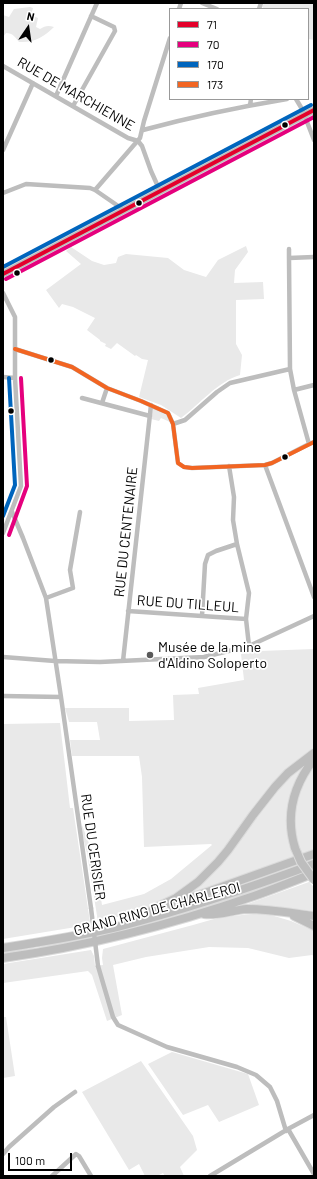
<!DOCTYPE html>
<meta charset="utf-8">
<style>
body{margin:0}
#map{position:relative;width:317px;height:1179px;overflow:hidden;background:#fff;font-family:Barlow,sans-serif}
canvas{display:block}
.frame{position:absolute;inset:0;border:4px solid #000;pointer-events:none}
.legend{position:absolute;left:169px;top:8px;width:140px;height:92px;box-sizing:border-box;background:#fff;border:1px solid #999;margin:0;padding:5px 7px;list-style:none;font-size:12px;color:#000}
.legend li{display:flex;align-items:center;gap:8px;height:20px}
.legend b{width:20px;border:1px solid #999}
.north{position:absolute;left:8px;top:8px;width:40px;height:40px;-webkit-text-stroke:3px #fff;paint-order:stroke;rotate:13deg;font-size:11px;font-weight:700;line-height:16px;text-align:center;color:#000}
.north::after{content:'';display:block;margin:auto;width:14px;height:18px;background:#000;clip-path:polygon(50% 0,100% 100%,50% 72%,0 100%)}
.scale{position:absolute;left:8px;top:1153px;width:64px;height:18px;box-sizing:border-box;border:2px solid #000;border-top:0;padding-left:5px;font-size:12px;line-height:14px;white-space:nowrap;color:#000;-webkit-text-stroke:3px #fff;paint-order:stroke}
</style>
<div id="map">
<canvas width="317" height="1179"></canvas>
<div class="frame"></div>
<ul class="legend">
<li><b style="height:5px;background:#e4002b"></b>71</li>
<li><b style="height:5px;background:#e5007d"></b>70</li>
<li><b style="height:5px;background:#0065bd"></b>170</li>
<li><b style="height:5px;background:#f26522"></b>173</li>
</ul>
<div class="north">N</div>
<div class="scale">100 m</div>
</div>
<script>
const c = document.querySelector('canvas').getContext('2d');
c.lineJoin = 'round';
function fillPath(path, color) {
  c.fillStyle = color;
  c.fill(path, 'evenodd');
}
function trace(path, color, width, dash) {
  c.strokeStyle = color;
  c.lineWidth = width;
  c.lineCap = dash ? 'butt' : 'round';
  c.setLineDash(dash || []);
  c.stroke(path);
}
function write(font, color, halo, rows, align = 'center') {
  c.font = font + ' Barlow,sans-serif';
  c.lineWidth = 3.5;
  c.setLineDash([]);
  c.textBaseline = 'middle';
  c.strokeStyle = halo;
  c.fillStyle = color;
  for (const [text, x, y, turn = 0] of rows) {
    c.save();
    c.translate(x, y);
    c.rotate((+turn || 0) * Math.PI / 180);
    c.textAlign = isNaN(turn) ? turn : align;
    if (halo) c.strokeText(text, 0, 0);
    c.fillText(text, 0, 0);
    c.restore();
  }
}
fillPath(new Path2D(`
 M264,3H314V40L308,39V9H265L262,7Z
 M30,7L33,8L31,15L38,18L36,27L40,29C45,26 48,25 54,27C44,37 34,43 19,42C15,37 13,33 6,33L3,37V15L9,17L14,9Z
 M246,246L248,252L235,270L234,283L263,282L264,299L236,300V344L242,355L240,375C217,382 200,404 181,418L161,405L139,397L148,360L142,359L136,355L135,356L117,343L111,349L105,346L106,344L100,341V340L87,330L95,318L73,307L62,304L59,308L46,290L81,264L66,251L71,247L92,261L104,265L116,263L118,257L126,254L168,258L184,270L206,277L218,260Z
 M153,408L168,416L170,422L161,418L159,421L151,419Z
 M314,649V747C298,759 282,772 269,788C236,827 214,873 167,899C145,911 121,916 98,922L87,853L82,834V825L92,851L98,879L102,905L144,894L171,879L212,845L211,844L144,847L142,777L139,756H72L70,740H100L97,722H69L65,708H129V721L174,720L173,695L199,694L198,688L244,680L241,654L260,651Z
 M60,723L70,808H73L90,922L82,926L3,939V724Z
 M306,763C290,787 284,808 289,836C290,844 291,851 294,858L186,895L291,774Z
 M314,764V849L302,854C287,818 293,796 314,764Z
 M309,882L314,887V911L269,906L239,907Z
 M264,913L291,921L314,931V956L312,955L289,958L248,948L209,947L146,957L113,965L122,1015L107,1021L92,975L88,971L3,983V964L91,950L94,956L95,966L103,965L102,958L103,949L193,925L221,917Z
 M3,1017H6L15,1076L3,1078Z
 M172,1052L248,1074L259,1105L219,1122L208,1105L183,1115L148,1064Z
 M141,1061L193,1136L197,1150L180,1167L184,1176H165L163,1173L157,1176H145L139,1164L129,1170L82,1092Z`), '#e9e9e9');
const primary = new Path2D(`
 M3,274L314,110`);
const motorway = new Path2D(`
 M295,848C285,815 293,786 314,759
 M171,905L314,854
 M148,913L157,907L176,898L198,882L218,862L228,850L253,815L275,787L288,773L314,753
 M204,914C218,916 232,910 247,909C269,909 291,913 314,916
 M294,916L314,926
 M3,948C41,942 79,936 117,927C184,910 249,888 314,864
 M3,958C89,946 173,924 254,896C274,889 294,881 314,873`);
trace(primary, '#dbdbdb', 9);
trace(motorway, '#dbdbdb', 10);
trace(new Path2D(`
 M202,3L217,9
 M179,9L181,3
 M259,9L261,3
 M3,66L128,138L138,141L142,146L151,171L160,191
 M56,96L97,3
 M296,99L302,109L314,140
 M250,105L251,99
 M73,106L115,31L114,27L91,16
 M143,130C191,117 239,107 287,99
 M3,150L33,83
 M95,190L140,138L144,121L170,38
 M3,193L26,184L90,188L95,190L124,210
 M289,249V258
 M3,293L15,317V378L21,486L3,533
 M15,349L72,367L107,388L141,401L168,413L173,424L178,463L184,467L192,468L265,465L272,463L309,444L314,442
 M3,377L15,378
 M294,390L314,385
 M82,398L150,416
 M102,403L107,388
 M173,424L185,420L217,392L230,383L290,369
 M309,444L294,390L290,369L289,258L314,257
 M265,465L314,597
 M229,466L234,497L233,520L237,544L249,593L246,619L249,646
 M12,512L23,538L46,598L61,697L91,908
 M46,598L73,588L70,570L80,512
 M128,611L246,619
 M202,616L205,564L208,555L216,551L237,544
 M3,657L55,661L100,662L204,657L249,646L314,616
 M123,661L151,405
 M3,696L61,697
 M98,966L113,1017L118,1025L167,1047L237,1067L256,1075L270,1087L277,1101L286,1131
 M288,1129L314,1174
 M3,1154L9,1147L54,1107L75,1092
 M52,1176L76,1154L79,1156L91,1176
 M210,1176L288,1129L314,1115`), '#bdbdbd', 4.5);
trace(primary, '#bdbdbd', 7);
trace(motorway, '#bdbdbd', 8);
const motorwayBridge = new Path2D(`
 M295,848L301,862L314,880`);
trace(motorwayBridge, '#dbdbdb', 10, []);
trace(new Path2D(`
 M91,908L98,966`), '#bdbdbd', 4.5);
trace(motorwayBridge, '#bdbdbd', 8);
trace(new Path2D(`
 M3,274L314,110`), '#e4002b', 4);
trace(new Path2D(`
 M6,279L314,117
 M9,535L27,486L21,378`), '#e5007d', 4);
trace(new Path2D(`
 M3,267L311,105
 M3,516L15,485L9,378`), '#0065bd', 4);
trace(new Path2D(`
 M15,349L72,367L107,388L141,401L168,413L173,424L178,463L184,467L192,468L265,465L272,463L314,442`), '#f26522', 4);
for (const [x, y, r, color] of [
 [285,125,3.5,"#000"],
 [139,203,3.5,"#000"],
 [17,273,3.5,"#000"],
 [51,360,3.5,"#000"],
 [11,411,3.5,"#000"],
 [285,457,3.5,"#000"],
 [150,655,4,"#595959"]
]) {
  const dot = new Path2D();
  dot.arc(x, y, r, 0, 2 * Math.PI);
  c.fillStyle = color;
  c.fill(dot);
  trace(dot, '#fff', 1.5);
}
write('14px', '#000', '#fff', [
 ["RUE DE MARCHIENNE",76,94,30],
 ["RUE DU CENTENAIRE",126,532,-84],
 ["RUE DU TILLEUL",188,604,4],
 ["RUE DU CERISIER",93,847,82],
 ["GRAND RING DE CHARLEROI",157,909,-15]
]);
write('14px', '#000', '#fff', [
 ["Musée de la mine",158,647],
 ["d'Aldino Soloperto",158,663]
], 'left');
</script>
